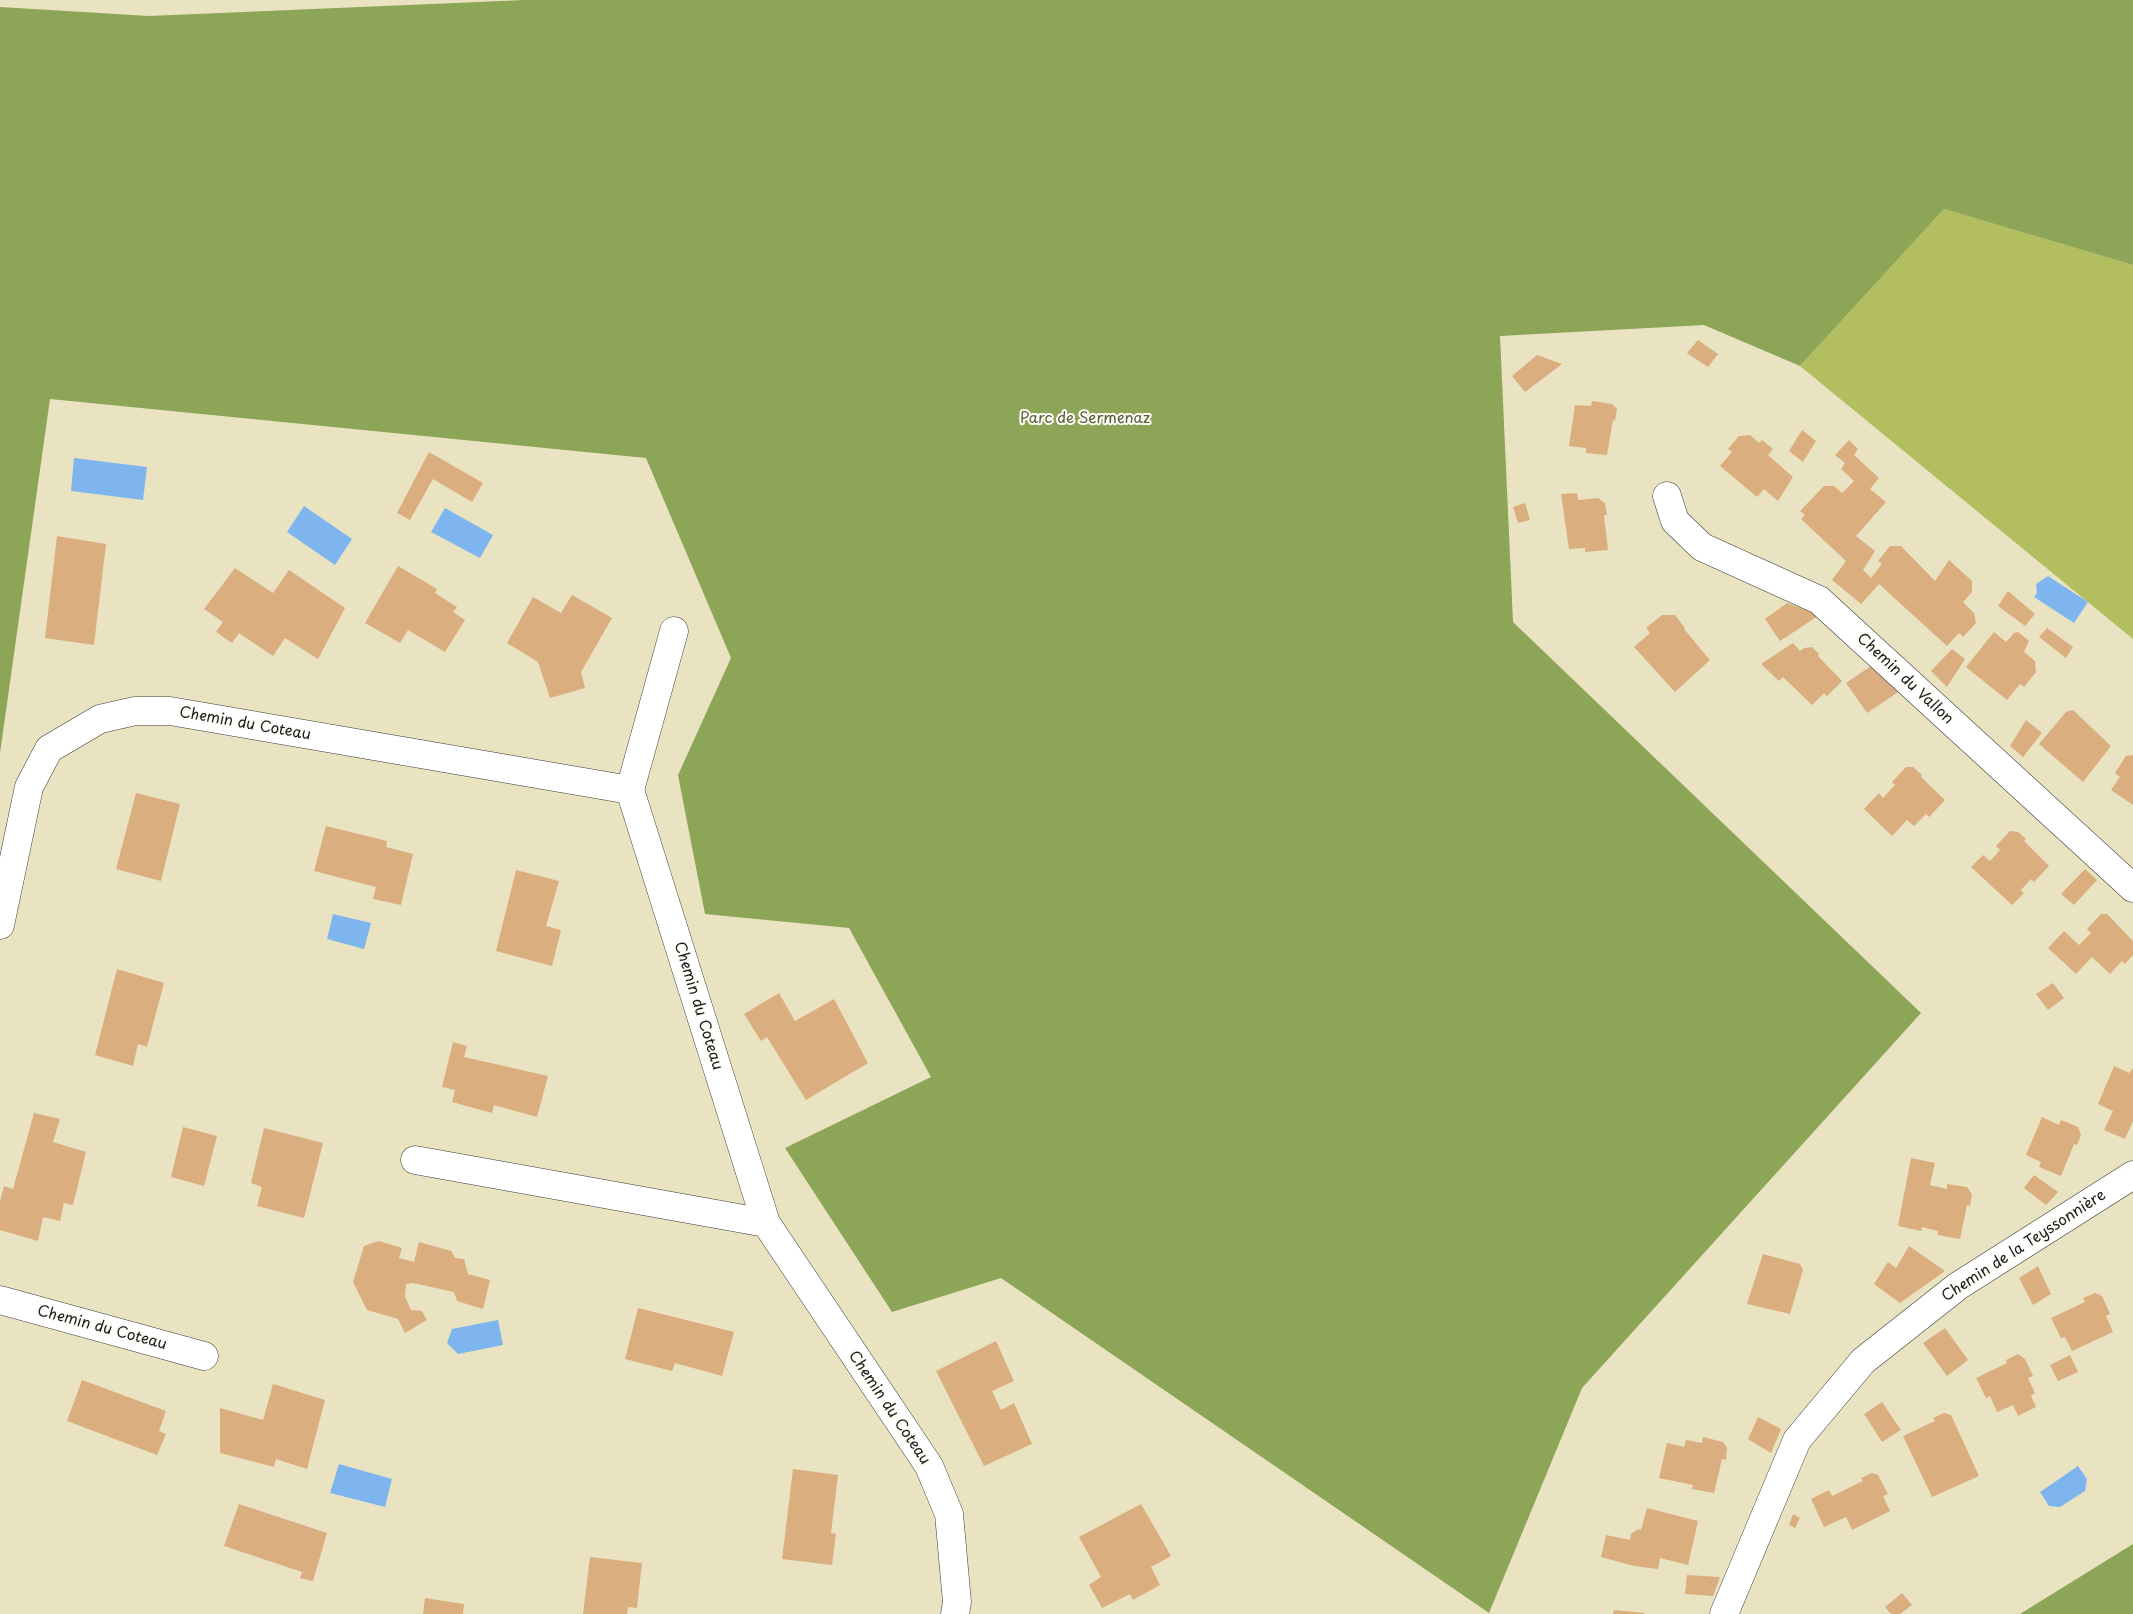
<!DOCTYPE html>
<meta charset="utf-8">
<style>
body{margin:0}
canvas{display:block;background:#e9e3c2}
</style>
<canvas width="2133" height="1614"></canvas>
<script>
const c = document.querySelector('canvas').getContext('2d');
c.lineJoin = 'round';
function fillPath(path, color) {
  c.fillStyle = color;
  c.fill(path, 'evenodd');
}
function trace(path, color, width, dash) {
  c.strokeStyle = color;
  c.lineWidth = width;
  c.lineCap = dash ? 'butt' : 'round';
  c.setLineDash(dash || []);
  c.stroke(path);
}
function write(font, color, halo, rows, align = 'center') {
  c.font = font + ' "Playpen Sans",sans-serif';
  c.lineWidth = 4;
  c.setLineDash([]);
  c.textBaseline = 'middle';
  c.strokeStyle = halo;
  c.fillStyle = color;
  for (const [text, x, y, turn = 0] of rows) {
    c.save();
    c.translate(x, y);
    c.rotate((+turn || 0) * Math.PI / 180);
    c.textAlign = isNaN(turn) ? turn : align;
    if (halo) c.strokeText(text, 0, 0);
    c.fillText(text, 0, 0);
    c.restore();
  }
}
fillPath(new Path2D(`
 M1944,209L2133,265V639L1800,366Z`), '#b2be60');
fillPath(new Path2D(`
 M525,0H2133V265L1944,209L1800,366L1704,325L1500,336L1513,622L1921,1013L1582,1388L1489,1613L1001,1278L892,1312L785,1148L931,1077L849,928L705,914L678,775L731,658L646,458L50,399L0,753V7L149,16Z
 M2133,1544V1614H2020Z`), '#8da556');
fillPath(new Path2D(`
 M74,458L147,467L143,500L71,491Z
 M304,506L352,539L335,565L287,532Z
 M445,508L493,535L480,558L431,532Z
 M2048,576L2088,602L2074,623L2034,597L2037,593L2036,584Z
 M333,914L371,923L364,949L327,939Z
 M498,1320L503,1345L458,1354L447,1343L452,1329Z
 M339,1464L392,1479L385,1507L330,1493Z
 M2078,1466L2087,1479L2085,1491L2060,1507L2049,1506L2040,1492Z`), '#7fb5ee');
fillPath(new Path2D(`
 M1698,340L1718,354L1708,367L1687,353Z
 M1537,355L1562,364L1525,392L1512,376Z
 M1592,401L1612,404L1617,409L1615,421L1613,420L1607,455L1586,453V448L1569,446L1575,405L1591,406Z
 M1802,430L1816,441L1803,462L1789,451Z
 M1750,435L1759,443L1762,440L1773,449L1768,455L1793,477L1778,501L1764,489L1757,497L1720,466L1732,452L1728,449L1739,436Z
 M1849,440L1858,449L1854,455L1879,478L1870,489L1886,502L1856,536L1875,551L1863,570L1871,578L1882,564L1878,561L1890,546H1901L1935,581L1949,560L1972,581V592L1963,602L1974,613L1976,623L1963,637L1959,633L1947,646L1879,584L1861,604L1832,580L1846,561L1801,519L1805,515L1800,511L1824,486H1834L1842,493L1854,481L1841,469L1845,463L1835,455Z
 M429,452L483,483L472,502L433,479L410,520L397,513Z
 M1577,493L1578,500L1598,498L1605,503L1607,515H1604L1608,550L1585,552V548L1569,549L1561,494Z
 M1525,503L1530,520L1518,523L1513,507Z
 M57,536L106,544L94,645L45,638Z
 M398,566L437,589L435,593L457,607L453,612L465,620L445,652L408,630L400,643L365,623Z
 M235,568L273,593L289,570L345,608L318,659L285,638L273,656L239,633L232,643L216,632L223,622L204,609Z
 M2008,591L2035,614L2025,626L1998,606Z
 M572,595L612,618L581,672L585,688L550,698L538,662L507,643L533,597L561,613Z
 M1787,603L1815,613L1818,616L1780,641L1765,619Z
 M1662,615H1675L1685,628L1684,629L1710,660L1675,692L1634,647L1650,633L1646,628Z
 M2047,628L2073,647L2066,658L2039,637Z
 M1994,632L2006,642L2014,633L2018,632L2029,641L2024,652L2035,661L2036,672L2024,687L2020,684L2007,700L1966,667Z
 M1793,643L1800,651L1804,648L1812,647L1819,654L1818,656L1842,681L1827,696L1824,693L1812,705L1783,677L1779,681L1761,664Z
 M1952,649L1965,659L1947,687L1931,671Z
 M1871,666L1898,692L1867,713L1846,683Z
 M2073,710L2111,746L2083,782L2039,744L2066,712Z
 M2026,720L2042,733L2023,757L2010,746Z
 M2133,755V805L2111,790L2120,777L2115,773L2126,756Z
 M1906,767H1913L1922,775L1921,777L1945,800L1929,817L1926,814L1914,826L1907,820L1892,836L1864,809L1879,793L1883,798L1895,785L1892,782Z
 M136,793L180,804L161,881L116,869Z
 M326,826L387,841L386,847L413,854L401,905L373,899L376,887L314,871Z
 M2010,831L2018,832L2026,839L2024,841L2049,866L2034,882L2031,879L2021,890L2024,893L2012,905L1971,867L1983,855L1990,861L2000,850L1996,846Z
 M2085,869L2097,880L2074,905L2061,894Z
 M516,870L559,881L546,926L561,930L552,966L496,951Z
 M2101,914H2107L2133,941V955L2125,964L2122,961L2110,974L2092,957L2076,974L2048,948L2064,931L2079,945L2091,933L2087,929Z
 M117,969L164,983L147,1047L138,1044L133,1066L95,1055Z
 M2053,983L2064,998L2048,1010L2036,994Z
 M779,993L795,1021L834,999L868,1063L806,1100L767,1037L761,1041L744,1014Z
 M453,1042L467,1046L464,1057L548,1076L537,1117L494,1105L492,1113L452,1102L455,1090L442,1087Z
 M2114,1066L2129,1073L2133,1068V1121L2125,1139L2104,1130L2113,1111L2098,1104Z
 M34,1113L60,1119L53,1142L86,1152L73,1205L64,1203L60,1221L43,1217L38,1241L0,1230V1201L4,1186L13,1189Z
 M2042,1117L2059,1125L2061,1120L2078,1127L2081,1135L2077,1145L2074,1144L2061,1176L2039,1167L2041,1162L2026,1155Z
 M183,1127L217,1136L204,1186L171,1177Z
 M264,1128L323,1143L304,1218L257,1206L262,1187L251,1183Z
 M1911,1158L1935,1163L1930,1185L1947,1189V1184L1967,1187L1972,1194L1970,1206L1967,1205L1960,1239L1938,1235V1231L1922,1227L1921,1231L1898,1226Z
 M2034,1175L2058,1192L2046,1205L2024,1188Z
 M379,1241L402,1248L399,1258L414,1262L419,1242L451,1251L455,1258L464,1259L468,1274L490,1280L483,1309L457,1301L454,1292L413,1283L406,1284L405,1297L411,1310L422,1311L427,1320L405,1333L398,1319L367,1310L353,1282L364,1246Z
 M1909,1246L1945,1271L1900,1303L1874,1284L1888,1262L1896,1268Z
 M1763,1254L1800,1264L1803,1270L1790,1314L1747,1304Z
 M2038,1266L2051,1294L2033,1305L2019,1278Z
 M2095,1293L2102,1296L2110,1314L2106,1316L2113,1332L2072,1351L2065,1337L2061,1338L2051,1318L2085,1302L2083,1298Z
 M638,1308L734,1332L722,1376L675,1363L672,1371L625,1359Z
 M1945,1328L1968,1360L1947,1376L1923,1343Z
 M996,1341L1014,1381L992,1391L1001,1410L1014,1403L1032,1444L984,1466L936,1371Z
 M2018,1354L2025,1359L2033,1376L2028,1378L2035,1393L2031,1396L2036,1407L2018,1416L2013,1405L1997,1412L1990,1396L1986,1398L1976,1378L2007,1363L2006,1360Z
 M2070,1355L2078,1372L2058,1381L2050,1365Z
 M82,1380L166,1411L159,1431L166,1434L157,1455L67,1421Z
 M273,1384L325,1400L307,1469L276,1459L274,1467L220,1453V1408L263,1420Z
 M1882,1402L1901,1430L1882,1442L1864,1414Z
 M1944,1413L1951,1415L1979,1476L1932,1497L1903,1436L1935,1421L1933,1418Z
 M1758,1417L1781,1429L1771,1453L1748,1439Z
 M1703,1437L1723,1442L1727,1448L1726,1460L1722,1459L1714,1493L1692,1489L1693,1485L1659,1478L1667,1443L1684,1447L1686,1440L1702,1443Z
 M793,1469L838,1475L831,1533L836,1534L832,1565L782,1559Z
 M1872,1473L1878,1475L1888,1494L1883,1496L1890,1511L1852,1530L1846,1517L1824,1527L1811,1499L1829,1490L1832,1496L1863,1481L1861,1478Z
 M239,1504L327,1533L313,1581L300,1578L302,1572L224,1546Z
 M1141,1504L1171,1556L1151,1567L1160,1585L1133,1600L1130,1594L1102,1608L1089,1585L1101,1577L1079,1537Z
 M1647,1508L1698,1521L1688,1565L1660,1558L1658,1569L1634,1566L1601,1557L1606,1535L1630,1540L1631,1534L1638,1529L1641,1530Z
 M1793,1514L1800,1518L1795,1528L1789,1525Z
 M590,1557L642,1563L637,1608L628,1607L627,1614H583Z
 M1687,1575L1720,1577L1713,1596L1685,1594Z
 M1902,1593L1912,1605L1900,1614H1891L1885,1607Z
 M425,1598L464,1604L463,1614H423Z
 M1614,1610L1644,1613V1614H1613Z`), '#dbae7f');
const street = new Path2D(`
 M1667,496L1675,521L1702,547L1819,600L2133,888
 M630,790L674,631
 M0,925L29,787L49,749L100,719L135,711H170L630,790L766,1223L929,1466L949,1514L957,1602L955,1614
 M415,1160L766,1223
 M0,1300L204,1356
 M1724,1614L1797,1440L1863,1361L1958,1286L2133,1175`);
trace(street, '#3b3a35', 29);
trace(street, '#fff', 28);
write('15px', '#585d37', '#fdfcf7', [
 ["Parc de Sermenaz",1085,419]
]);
write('15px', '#1c1c1c', '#fdfcf7', [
 ["Chemin du Vallon",1905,679,43],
 ["Chemin du Coteau",245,724,10],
 ["Chemin du Coteau",698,1006,73],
 ["Chemin de la Teyssonnière",2024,1246,-33],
 ["Chemin du Coteau",102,1328,15],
 ["Chemin du Coteau",889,1408,56]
]);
</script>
